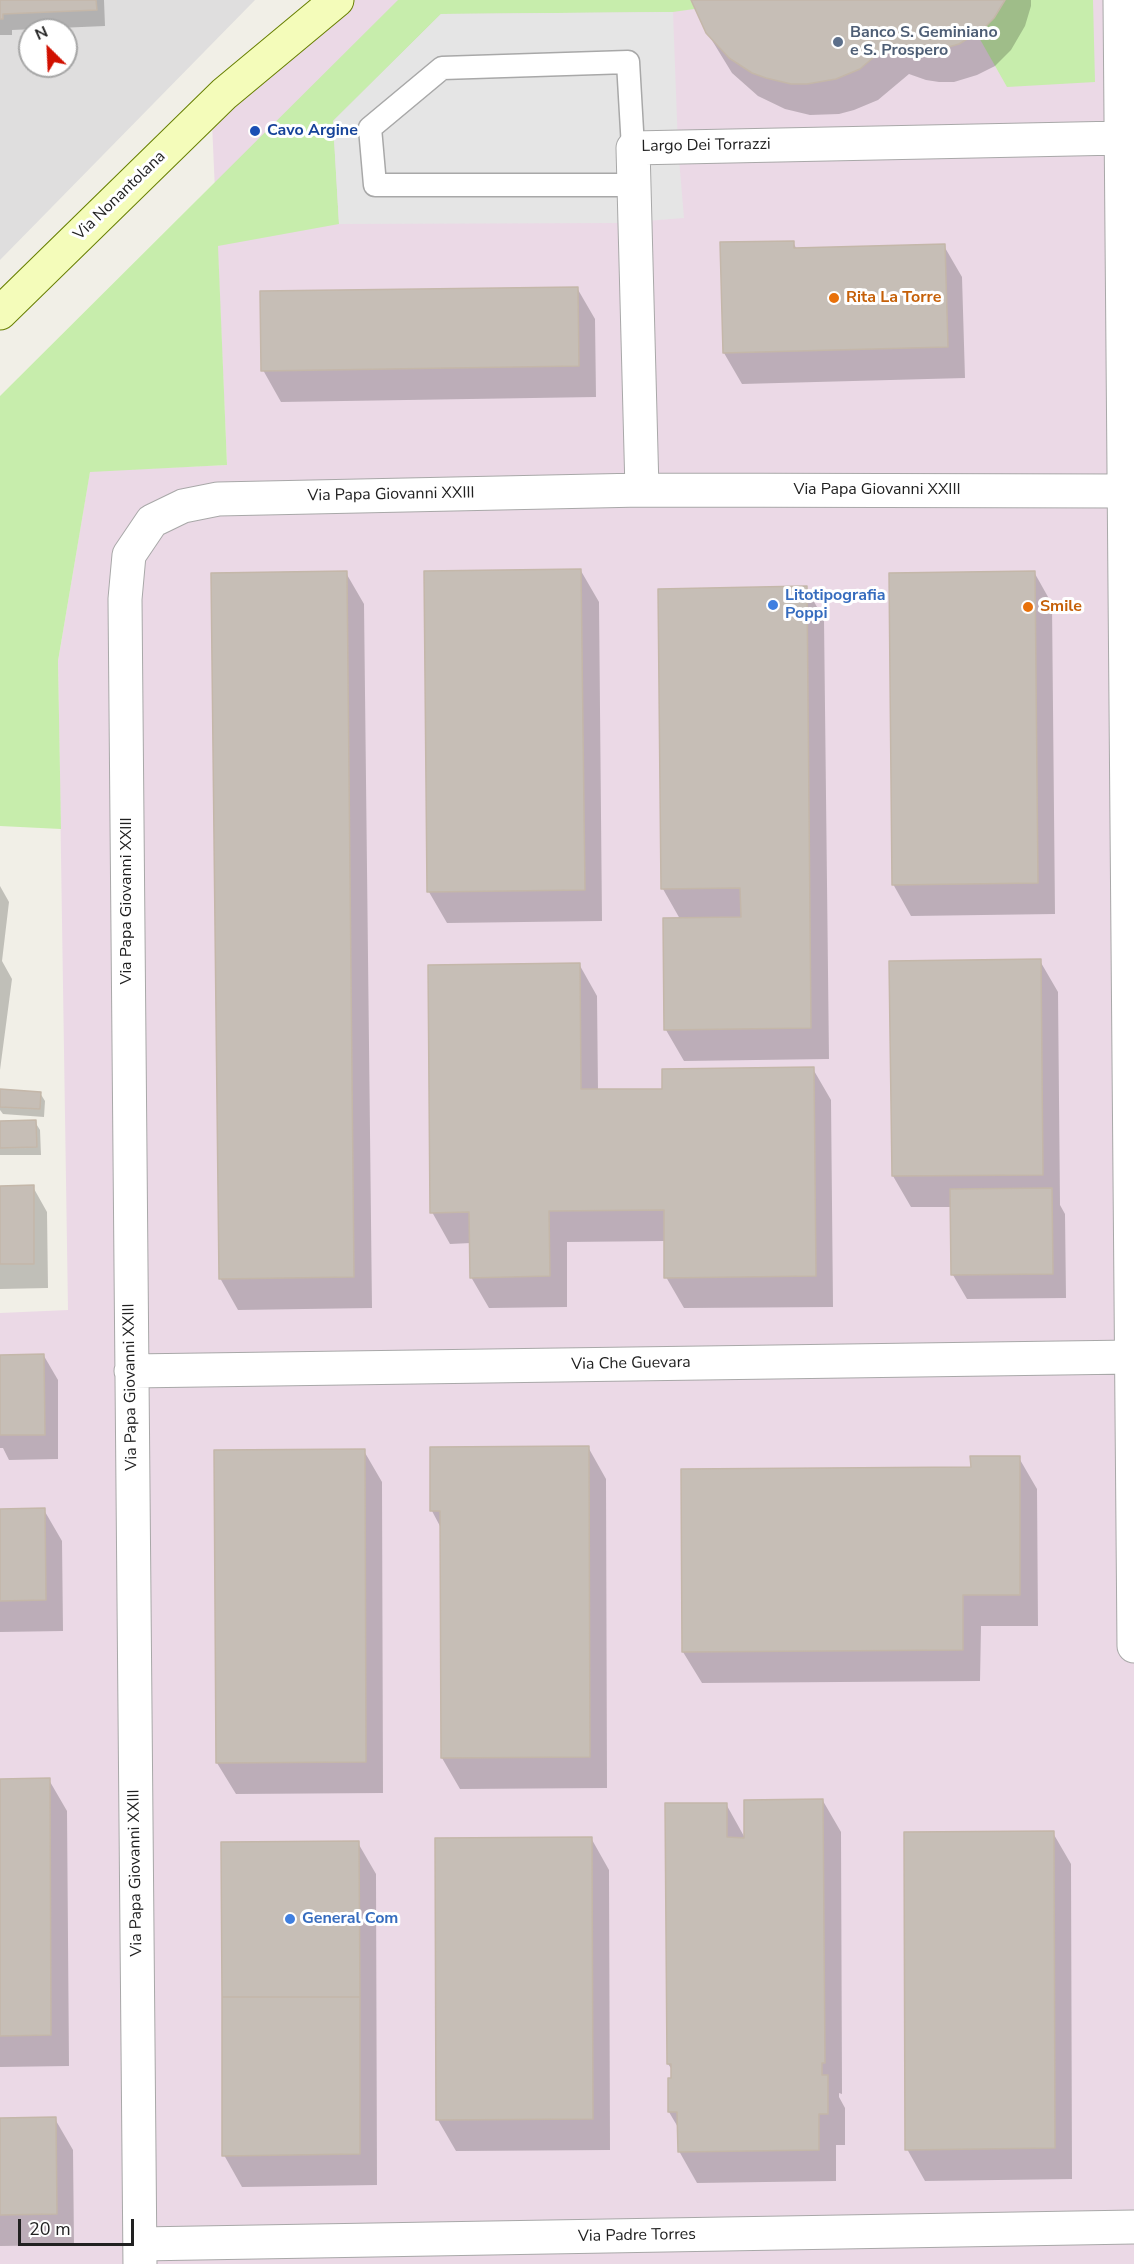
<!DOCTYPE html>
<style>
body{margin:0}
#map{position:relative;width:1134px;height:2264px;overflow:hidden;background:#f1efe7;font-family:"Nunito Sans",sans-serif}
canvas{display:block}
.north{position:absolute;left:18px;top:18px;width:60px;height:60px;box-sizing:border-box;background:#fff;border:2px solid #a6a6a6;border-radius:50%;rotate:336deg;font-size:16px;font-weight:700;line-height:24px;text-align:center;color:#212121}
.north::after{content:'';display:block;margin:auto;width:21px;height:27px;background:#d11000;clip-path:polygon(50% 0,100% 100%,50% 72%,0 100%)}
.scale{position:absolute;left:18px;top:2219px;width:116px;height:27px;box-sizing:border-box;border:3px solid #212121;border-top:0;padding-left:8px;font-size:18px;line-height:21px;white-space:nowrap;color:#212121;-webkit-text-stroke:4px #fff;paint-order:stroke}
</style>
<div id="map">
<canvas width="1134" height="2264"></canvas>
<div class="north">N</div>
<div class="scale">20 m</div>
</div>
<script>
const c = document.querySelector('canvas').getContext('2d');
c.lineJoin = 'round';
function fillPath(path, color) {
  c.fillStyle = color;
  c.fill(path, 'evenodd');
}
function trace(path, color, width, dash) {
  c.strokeStyle = color;
  c.lineWidth = width;
  c.lineCap = dash ? 'butt' : 'round';
  c.setLineDash(dash || []);
  c.stroke(path);
}
function write(font, color, halo, rows, align = 'center') {
  c.font = font + ' "Nunito Sans",sans-serif';
  c.lineWidth = 6;
  c.setLineDash([]);
  c.textBaseline = 'middle';
  c.strokeStyle = halo;
  c.fillStyle = color;
  for (const [text, x, y, turn = 0] of rows) {
    c.save();
    c.translate(x, y);
    c.rotate((+turn || 0) * Math.PI / 180);
    c.textAlign = isNaN(turn) ? turn : align;
    if (halo) c.strokeText(text, 0, 0);
    c.fillText(text, 0, 0);
    c.restore();
  }
}
fillPath(new Path2D(`
 M0,0H255L0,260ZM30,30H66V66H30Z`), '#dfdede');
fillPath(new Path2D(`
 M318,0H1134V2264H0V1313L68,1310L58,661L90,471L227,465L211,100Z`), '#ebd9e6');
fillPath(new Path2D(`
 M398,0H694V9L673,12L441,14L333,121L339,224L218,246L227,465L90,472L58,661L61,829L0,826V396Z
 M999,0H1093L1095,82L1007,87L977,34Z`), '#c7edac');
fillPath(new Path2D(`
 M673,12L678,147L684,218L621,223L339,224L333,121L441,14Z`), '#e5e5e5');
fillPath(new Path2D(`
 M0,0H104L105,26L12,30V35H0Z
 M694,0H1031V6L1025,26L1011,50L995,66L977,75L954,82H939L926,80L909,74L878,100L854,110L839,114L810,115L785,109L758,96L732,73L702,24Z
 M793,242L797,250L944,246L962,277L965,378L742,384L724,353Z
 M577,288L595,319L596,397L281,402L263,370Z
 M581,571L599,602L602,921L447,923L429,892Z
 M1034,572L1052,604L1055,914L911,916L893,884Z
 M346,573L364,604L372,1308L238,1310L220,1278Z
 M806,588L824,619L829,1059L684,1061L666,1030L680,919L663,889L659,590Z
 M0,886L9,902L2,961L12,979L0,1070Z
 M1040,961L1058,992L1060,1205L1065,1214L1066,1298L967,1299L953,1275L952,1207H911L893,1176L890,963Z
 M579,964L597,996L598,1091L664,1090L813,1069L831,1100L833,1307L684,1308L666,1277V1241L567,1242V1307L489,1308L471,1277V1243L450,1244L432,1212Z
 M0,1090L40,1093L45,1101L44,1117L3,1114L0,1110Z
 M35,1122L40,1130L41,1155H0V1123Z
 M0,1187H33L47,1212L48,1288L0,1289Z
 M0,1356H44L58,1380V1459L9,1460L3,1448H0Z
 M588,1447L606,1479L607,1788L460,1789L442,1758L441,1528L432,1511V1448Z
 M364,1451L382,1482L383,1793L236,1794L217,1763Z
 M1019,1458L1037,1489L1038,1626H981L980,1681L702,1683L683,1652L972,1468Z
 M0,1510H44L62,1541L63,1631L0,1632Z
 M0,1780H49L67,1811L69,2066L0,2067Z
 M823,1801L841,1832L842,2094L839,2093V2097L845,2108V2145H836V2181L697,2183L679,2151V2129L669,2112V2079H673V2071L668,2064L726,1804L745,1838Z
 M1053,1833L1071,1864L1072,2179L925,2181L907,2149Z
 M591,1838L609,1870L610,2150L456,2151L438,2120Z
 M358,1843L376,1874L377,2185L242,2187L224,2155Z
 M0,2119H55L73,2150L74,2245L0,2246Z`), '#0003');
const building = new Path2D(`
 M0,0H96L97,10L3,14V19H0Z
 M691,0H1005L994,18L982,30L959,44L935,51H920L907,49L890,43L860,69L836,79L807,84H791L766,78L752,73L729,58L706,33Z
 M794,241V248L945,244L948,347L723,353L720,242Z
 M578,287L579,366L261,371L260,291Z
 M581,569L585,890L427,892L424,571Z
 M347,571L354,1277L219,1279L211,573Z
 M1035,571L1038,883L892,885L889,573Z
 M807,586L811,1028L664,1030L663,918L741,917L740,888L661,889L658,589Z
 M1041,959L1043,1175L892,1176L889,961Z
 M580,963L581,1089H662V1069L814,1067L816,1276L664,1278V1210L549,1211L550,1276L470,1278L469,1212L430,1213L428,965Z
 M0,1089L41,1092L40,1109L0,1107Z
 M36,1120L37,1147L0,1148V1121Z
 M34,1185V1264H0V1186Z
 M1052,1188L1053,1274L951,1275L950,1189Z
 M44,1354L45,1435H0V1355Z
 M589,1446L590,1757L441,1758L440,1511H430V1447Z
 M365,1449L366,1762L216,1763L214,1450Z
 M970,1456H1020V1595H963V1650L682,1652L681,1469L971,1467Z
 M45,1508L46,1600L0,1601V1509Z
 M50,1778L51,2035L0,2036V1779Z
 M823,1799L825,2063H822V2075H828V2114H819V2150L678,2152L677,2112H668V2078H671V2064H667L665,1803H727V1837L744,1838V1800Z
 M1054,1831L1055,2148L905,2150L904,1832Z
 M592,1837L593,2119L436,2120L435,1838Z
 M359,1841L360,1997H222L221,1842Z
 M222,1997H360V2154L222,2156Z
 M56,2117L57,2214L0,2215V2118Z`);
fillPath(building, '#c6beb6');
trace(building, '#c4b7a9', 1.5);
const service = new Path2D(`
 M633,148L628,62L442,68L370,128L375,185H633`);
const minor = new Path2D(`
 M1120,0L1134,1646
 M642,490L633,148L1122,138
 M131,1371L1132,1357
 M140,2244L1134,2227
 M140,2264L125,599L129,555L152,521L183,506L218,499L642,490L1124,491`);
const secondary = new Path2D(`
 M0,313L224,94L337,0`);
trace(service, '#a8a8a8', 25);
trace(minor, '#a8a8a8', 35);
trace(secondary, '#677f01', 35);
trace(service, '#fff', 22);
trace(minor, '#fff', 33);
trace(secondary, '#f4fcba', 33);
for (const [x, y, r, color] of [
 [838,42,6,"#5c6f8a"],
 [255,131,6,"#1a4fb4"],
 [834,298,6,"#e8710a"],
 [773,605,6,"#3f7fe0"],
 [1028,607,6,"#e8710a"],
 [290,1919,6,"#3f7fe0"]
]) {
  const dot = new Path2D();
  dot.arc(x, y, r, 0, 2 * Math.PI);
  c.fillStyle = color;
  c.fill(dot);
  trace(dot, '#fff', 2);
}
write('bold 16px', '#4e5e75', '#fff', [
 ["Banco S. Geminiano",850,33],
 ["e S. Prospero",850,51]
], 'left');
write('bold 16px', '#164399', '#fff', [
 ["Cavo Argine",267,131]
], 'left');
write('16px', '#212121', '#fff', [
 ["Largo Dei Torrazzi",706,146,-1],
 ["Via Nonantolana",120,196,-44],
 ["Via Papa Giovanni XXIII",877,490],
 ["Via Papa Giovanni XXIII",391,495,-1],
 ["Via Papa Giovanni XXIII",127,901,-90],
 ["Via Che Guevara",631,1364,-1],
 ["Via Papa Giovanni XXIII",131,1387,-91],
 ["Via Papa Giovanni XXIII",136,1873,-91],
 ["Via Padre Torres",637,2236,-1]
]);
write('bold 16px', '#c56008', '#fff', [
 ["Rita La Torre",846,298],
 ["Smile",1040,607]
], 'left');
write('bold 16px', '#366cbe', '#fff', [
 ["Litotipografia",785,596],
 ["Poppi",785,614],
 ["General Com",302,1919]
], 'left');
</script>
